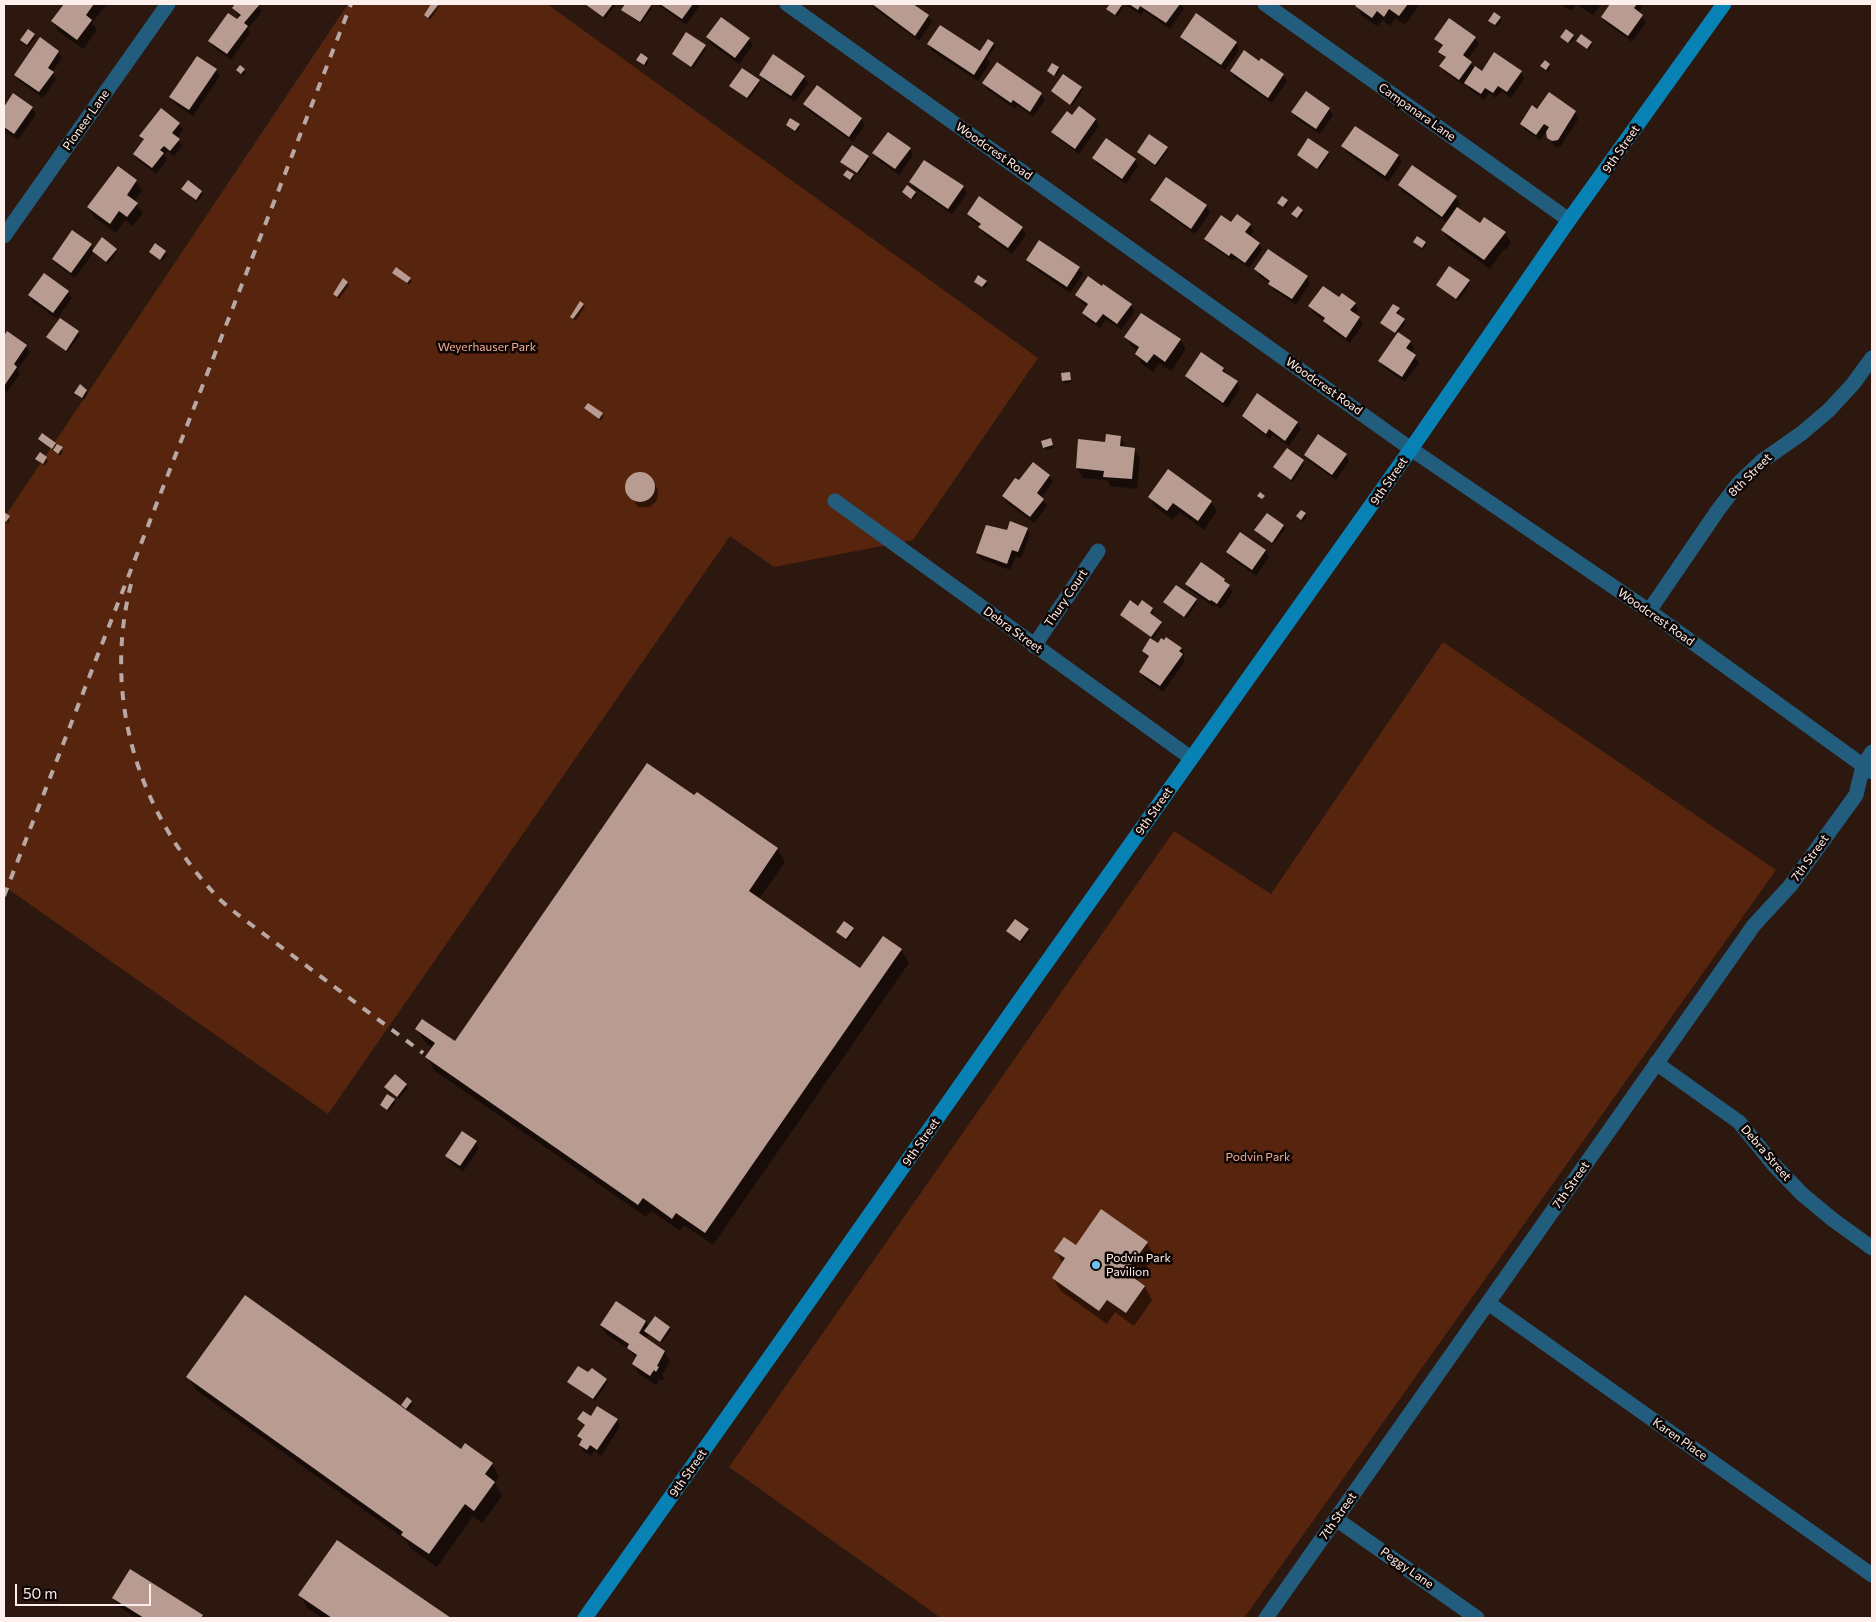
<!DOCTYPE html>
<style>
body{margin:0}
#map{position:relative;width:1876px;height:1622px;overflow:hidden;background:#2d1810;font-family:Commissioner,sans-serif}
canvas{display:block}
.frame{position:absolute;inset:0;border:5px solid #fdf0ec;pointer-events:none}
.scale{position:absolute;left:15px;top:1584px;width:136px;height:22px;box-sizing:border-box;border:2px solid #fdf0ec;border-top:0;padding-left:6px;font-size:15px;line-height:18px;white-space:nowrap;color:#fdf0ec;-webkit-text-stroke:4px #0f0604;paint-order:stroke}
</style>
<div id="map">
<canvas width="1876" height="1622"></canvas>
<div class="frame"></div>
<div class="scale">50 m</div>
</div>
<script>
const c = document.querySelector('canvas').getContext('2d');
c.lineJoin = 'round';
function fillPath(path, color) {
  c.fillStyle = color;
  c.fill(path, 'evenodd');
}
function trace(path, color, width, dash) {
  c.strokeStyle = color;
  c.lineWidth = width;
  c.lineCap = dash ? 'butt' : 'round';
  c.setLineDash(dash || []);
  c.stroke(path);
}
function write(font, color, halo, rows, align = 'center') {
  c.font = font + ' Commissioner,sans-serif';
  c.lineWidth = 5;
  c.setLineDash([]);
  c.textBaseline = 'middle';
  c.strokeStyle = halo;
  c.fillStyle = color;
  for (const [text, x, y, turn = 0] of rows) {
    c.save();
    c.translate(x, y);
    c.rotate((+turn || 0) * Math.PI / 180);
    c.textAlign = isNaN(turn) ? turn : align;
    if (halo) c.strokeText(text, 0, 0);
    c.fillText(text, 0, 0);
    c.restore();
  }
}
fillPath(new Path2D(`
 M348,4H547L1038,358L913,540L774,567L730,536L328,1114L4,886V518Z
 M1443,642L1776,870L1244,1618H941L729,1467L1174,831L1271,894Z`), '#57240e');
fillPath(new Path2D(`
 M66,4H107L92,23L97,30L83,49L58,31L53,21Z
 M236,4H257L262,11L248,29L250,33L231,60L213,47L210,41L240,17L233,8Z
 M433,4H437L439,7L430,20L425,15Z
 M586,4H616L605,19Z
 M627,4H648L652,8L641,24L624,12L623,10Z
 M657,4H699L700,5L686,25Z
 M872,4H911L928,16L932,22L919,41L875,9Z
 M1111,4H1119L1123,8L1117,17L1108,9Z
 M1124,4H1181L1184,9L1170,29L1144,11L1141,15Z
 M1359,4H1420L1405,25L1395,18L1390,26L1382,20L1378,27L1362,16L1357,6Z
 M1560,4H1601L1593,15L1576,4L1572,11Z
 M1612,4H1639L1642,8L1638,13L1646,22L1632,42L1606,23L1602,17Z
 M1500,18L1502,21L1497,27L1489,21Z
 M34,35L35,37L28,47L23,43L21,40Z
 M1573,36L1575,38L1570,44L1564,39Z
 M1182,37L1236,43L1239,50L1225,70L1185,43Z
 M707,38L749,39L753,45L739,64L711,44Z
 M1475,38L1479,44L1467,60L1475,69L1482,72H1521L1524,79L1511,98L1502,91L1496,98L1489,93L1484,100L1469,89L1465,82L1463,85L1445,72L1441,66L1446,59L1440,52L1443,48L1435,39Z
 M1578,42H1591L1592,45L1589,51Z
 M993,44L995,47L987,58L990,63L978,81L932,51L929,45L980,52Z
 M705,46L706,49L693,69L673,54Z
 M58,52L62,58L52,72L56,79L43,98L19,81L15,75Z
 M647,59L649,62L646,66L638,60Z
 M1261,60L1283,75L1287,81L1272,103L1235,78L1231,71L1260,63Z
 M1549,65L1551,68L1548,72L1542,66Z
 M240,67L246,73L243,76L238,70Z
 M1058,68L1060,71L1056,76L1049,71Z
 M216,70L220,76L193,116L174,103L170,97Z
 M761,75L804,77L808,83L795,102L764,81Z
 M759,81L760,83L749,100L731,86Z
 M984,83L1041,94L1045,101L1033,117L1017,105L1015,109L987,89Z
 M818,86L861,119L865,125L853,142L809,111L805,104Z
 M1082,88L1083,90L1072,106L1053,92Z
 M13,95L32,108L36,114L18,140L4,130V109Z
 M1079,108L1096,120L1099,126L1079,154L1057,138L1053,132L1072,116Z
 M1329,109L1333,115L1320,134L1297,119L1293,112Z
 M1537,111L1575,112L1579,118L1561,146L1556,147L1552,144L1547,131L1540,140L1525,130L1522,124Z
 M179,124L183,130L177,138L182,146L174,156L168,151L164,155L167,160L156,174L138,160L134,154L144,141L141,136Z
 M787,125H799L800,128L797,133Z
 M1371,137L1399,156L1402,162L1388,182L1346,152L1343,146Z
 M1167,147L1168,150L1156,167L1138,152Z
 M910,149L913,155L899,175L877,159L874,153Z
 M1328,153L1329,155L1319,171L1298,155Z
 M868,157L869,160L858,175L842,162Z
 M1094,158L1135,160L1138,166L1126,184L1097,164Z
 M1412,166L1456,197L1460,204L1456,208L1480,225L1505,233L1511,243L1506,250L1504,249L1490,269L1448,239L1442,230L1447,223L1403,192L1399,185Z
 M119,168L136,181L142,191L134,202L143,213L133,226L125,220L116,233L94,217L88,208Z
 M853,175L854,178L851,182L845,176Z
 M1166,179L1206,206L1210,213L1195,234L1155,206L1152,200Z
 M188,182L203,195L197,202L183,189Z
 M910,182L963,187L967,193L952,214L914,188Z
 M904,192L915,193L917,195L913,200Z
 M1287,201L1288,204L1285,209L1279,203Z
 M1302,211L1304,213L1299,220L1293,214Z
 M968,214L1022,228L1026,235L1012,254L983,233L980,226L972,220Z
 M1231,223L1250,225L1254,231L1250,237L1259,243L1262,250L1249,268L1235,258L1233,261L1210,245L1206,239Z
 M1415,242L1425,243L1426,246L1423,250Z
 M91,245L94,250L116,249L117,252L108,264L94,252L75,278L57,265L53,259Z
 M150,252H165L167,255L162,262Z
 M1028,260L1079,268L1083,274L1070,293L1031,266Z
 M1256,269L1307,277L1310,283L1296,305L1274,290L1270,283L1259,276Z
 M393,273L410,279L412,281L409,285Z
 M986,281L988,284L984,289L975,282Z
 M1469,281L1470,284L1458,301L1437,285Z
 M347,282L349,285L339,299L334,294Z
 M68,292L72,298L57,319L33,302L29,295Z
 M1076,295L1131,305L1135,311L1121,330L1106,319L1100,328L1087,319L1083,313L1088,307L1080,301Z
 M1339,298L1355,304L1358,310L1355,315L1359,318L1363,324L1350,343L1328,328L1325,321L1313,313L1310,307Z
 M583,304L585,307L575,321L571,317Z
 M1399,309L1400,311L1397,316L1406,323L1398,333L1410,341L1414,348L1410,353L1415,356L1419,363L1405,382L1383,367L1380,361L1397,335L1382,323Z
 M60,319L80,335L67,353L48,337Z
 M8,333L26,346L30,352L18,369L20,374L7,392L4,389V339Z
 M1126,337L1180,340L1186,349L1171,371L1159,363L1153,372L1142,364L1136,354L1138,351L1131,346Z
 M1201,353L1224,369L1228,376L1237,382L1240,389L1227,408L1190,382L1186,376Z
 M1070,373L1072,382L1065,384L1062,374Z
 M86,391L88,393L84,400L76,393Z
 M585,408L602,414L603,417L601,421Z
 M1243,416L1297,423L1301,429L1289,446L1273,435L1270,439L1247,422Z
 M1120,437L1126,447L1134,449L1140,459L1137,489L1110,486L1107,480L1083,478L1077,468L1106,443Z
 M39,439L55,444L63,451L60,456Z
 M1051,440L1054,448L1046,450L1043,442Z
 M1287,450L1305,464L1293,482L1275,468Z
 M1305,455H1346L1349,461L1336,480L1309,461Z
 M46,458L48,461L44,466L37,459Z
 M636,472L646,474L658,489L657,500L650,507H638L627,491V480Z
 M1049,476L1053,482L1041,498L1047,506L1034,523L1007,503L1003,497L1019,482Z
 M1149,497L1211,502L1217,511L1204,530L1179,512L1173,520L1155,507Z
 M4,514L10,520L8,524L4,521Z
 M1305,514L1307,517L1303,522L1298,516Z
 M1283,526L1285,529L1273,545L1256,531Z
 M1027,529L1030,535L1021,558L1016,556L1010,570L981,559L977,553L1007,532Z
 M1241,534L1266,551L1269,557L1256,576L1231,558L1228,552Z
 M1224,580L1233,592L1221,609L1215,605L1214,607L1190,590L1187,584Z
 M1196,600L1197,603L1186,619L1165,602Z
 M1138,607L1152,609L1154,612L1151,616L1162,625L1152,641L1158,645L1181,648L1185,655L1183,657L1185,661L1163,692L1144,678L1140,672L1149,659L1143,651L1152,638L1122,615Z
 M695,797L777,849L785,862L759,899L861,970L901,950L909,963L713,1245L684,1225L680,1231L651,1211L646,1217L435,1071L427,1057L433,1048L425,1042L417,1029L455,1043Z
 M853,929L854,931L847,941L838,932Z
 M1028,930L1030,932L1022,943L1008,931Z
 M406,1085L408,1088L399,1099L386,1087Z
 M394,1100L395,1103L389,1112L381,1105Z
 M476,1142L479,1148L463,1172L450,1162L447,1156Z
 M1147,1243L1154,1256L1137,1281L1145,1287L1152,1300L1134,1326L1115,1312L1107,1324L1061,1291L1053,1278L1063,1264L1056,1251L1076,1247Z
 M646,1322L649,1327L669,1328L671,1330L662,1343L649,1335L646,1339L664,1351L670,1361L662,1375L664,1378L662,1381L660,1379L656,1385L639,1374L633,1364L636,1359L629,1349L607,1335L601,1325Z
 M589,1374L606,1379L608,1382L595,1401L569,1382Z
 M188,1377L405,1411L402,1405L407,1399L413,1405L407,1412L461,1450L492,1464L499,1477L495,1483L502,1496L482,1523L473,1516L437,1567L410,1548L406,1540L196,1390Z
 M591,1418L617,1420L620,1427L601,1456L594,1451L591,1456L584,1452L580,1445L582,1442L579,1436L585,1427L579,1420Z
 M337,1541L449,1618H322L307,1608L300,1595Z
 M113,1598L202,1616L203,1618H136L119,1607Z`), '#0007');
fillPath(new Path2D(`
 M64,4H94L86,15L92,20L77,40L51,21Z
 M235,4H260L244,23L248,26L227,54L208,41L228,13L237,19L241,15L232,8Z
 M431,4H439L428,18L424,15Z
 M585,4H613L603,17Z
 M625,4H652L640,22L621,10Z
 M660,4H693L682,19Z
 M872,4H913L929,15L915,36Z
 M1110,4H1121L1122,5L1115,15L1106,9Z
 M1129,4H1180L1166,23L1140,6L1138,10Z
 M1357,4H1408L1399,16L1389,9L1384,17L1377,11L1372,18L1355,6Z
 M1610,4H1637L1634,8L1643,15L1628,36L1601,17Z
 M1494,12L1501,17L1495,25L1488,21Z
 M1196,13L1237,42L1221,65L1180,37Z
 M721,17L750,38L735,58L706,37Z
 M1449,18L1476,37L1463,55L1472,62L1459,80L1439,66L1446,57L1438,52L1443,45L1434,39Z
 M940,25L980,51L988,39L994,43L974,75L927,44Z
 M28,29L35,34L27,45L20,40Z
 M1566,29L1574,35L1568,43L1560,37Z
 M686,32L706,45L691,67L672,54Z
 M1581,34L1592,42L1587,49L1576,41Z
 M40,37L59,51L48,68L54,72L39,92L14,75Z
 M1244,50L1259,61L1261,58L1284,74L1268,98L1230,71Z
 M1494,52L1522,71L1507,92L1498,86L1493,93L1485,88L1481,94L1464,83L1475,66L1482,71Z
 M641,53L648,58L644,65L636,60Z
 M773,54L805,76L791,96L759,75Z
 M197,56L217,69L189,110L169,97Z
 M1545,60L1550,64L1546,70L1540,66Z
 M997,62L1042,93L1030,112L1013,100L1011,103L982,83Z
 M1052,63L1059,67L1054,76L1047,71Z
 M240,65L245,69L241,74L236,70Z
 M742,68L760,80L747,98L729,86Z
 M1063,74L1082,87L1070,105L1051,91Z
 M817,85L862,118L849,137L803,104Z
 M1306,91L1330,108L1316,129L1291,112Z
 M1549,92L1576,111L1558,140L1552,141L1547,138L1546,132L1549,127L1544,124L1536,135L1520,124L1532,105L1537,109Z
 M13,93L33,107L14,134L4,127V107Z
 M1079,106L1096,119L1075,149L1051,132L1067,111L1072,115Z
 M161,108L180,123L172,133L180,139L170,151L164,146L160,150L164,153L152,168L133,154L144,139L139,136Z
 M790,118L800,124L795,131L786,125Z
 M1355,126L1399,155L1385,176L1341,146Z
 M888,132L911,148L895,169L872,153Z
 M1149,134L1168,147L1155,165L1137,152Z
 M1106,138L1136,159L1122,179L1092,158Z
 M1308,138L1329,152L1317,169L1297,155Z
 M852,145L869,156L857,173L840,162Z
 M924,160L964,186L948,209L909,182Z
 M1412,165L1457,196L1442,217L1398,185Z
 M118,166L137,180L127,195L138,203L127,217L119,211L110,224L87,207Z
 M847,170L854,174L850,180L843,175Z
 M1166,177L1207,205L1191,229L1150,200Z
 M188,180L202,191L196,200L181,189Z
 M907,185L916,192L911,199L902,192Z
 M979,196L1023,227L1008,248L978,227L981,224L967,214Z
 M1282,196L1288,200L1283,207L1277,203Z
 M1298,206L1303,210L1297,218L1291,214Z
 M1457,207L1480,223L1484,217L1506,232L1484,260L1441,230Z
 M1237,214L1251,224L1245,232L1260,243L1245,263L1231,253L1229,256L1204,239L1221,215L1231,222Z
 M72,230L92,244L71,273L52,259Z
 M1417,236L1426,242L1422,248L1413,242Z
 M102,237L117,249L106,262L92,251Z
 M1039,240L1080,267L1067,287L1026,260Z
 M155,243L166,251L160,260L149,252Z
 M1268,249L1308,276L1292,299L1268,284L1270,281L1254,269Z
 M1449,266L1470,280L1456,299L1436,285Z
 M396,267L411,278L407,283L392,273Z
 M44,273L69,291L53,313L28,295Z
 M978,275L987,281L982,287L974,282Z
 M1088,276L1102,286L1103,284L1132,304L1117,324L1103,314L1096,323L1082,313L1088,304L1075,295Z
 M343,278L348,282L337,297L333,294Z
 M1323,286L1339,297L1342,293L1356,303L1350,310L1360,317L1346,338L1323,321L1325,318L1308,306Z
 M580,301L584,304L573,319L570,317Z
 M1393,304L1400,308L1396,313L1405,319L1395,333L1380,323Z
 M1141,313L1181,339L1165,362L1154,354L1147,363L1135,354L1139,347L1124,337Z
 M60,318L79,331L66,351L46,337Z
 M7,331L27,345L14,364L17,367L4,386V336Z
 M1398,332L1411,341L1406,348L1416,355L1402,377L1378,361Z
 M1201,352L1224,368L1222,371L1238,381L1223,403L1185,376Z
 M1070,372L1071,380L1062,381L1061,373Z
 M80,384L87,390L82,398L74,393Z
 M1257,393L1298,422L1285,441L1269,429L1266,434L1242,416Z
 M588,403L603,413L599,419L584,408Z
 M42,433L56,443L52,449L38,439Z
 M1106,434L1121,436L1120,446L1135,448L1132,479L1103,477L1104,471L1076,468L1078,439L1105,442Z
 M1318,434L1347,454L1332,475L1304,455Z
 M1051,438L1053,445L1043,448L1041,441Z
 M57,444L63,447L58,454L53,450Z
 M1287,448L1304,460L1291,480L1273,467Z
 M40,452L47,457L43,464L35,459Z
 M1033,462L1050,475L1037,493L1044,499L1030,517L1002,496L1015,478L1019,480Z
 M1168,469L1212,501L1198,521L1173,503L1167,511L1148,497Z
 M625 487a15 15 0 1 1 30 0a15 15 0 1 1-30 0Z
 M1260,492L1265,496L1262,499L1257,496Z
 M1301,510L1306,513L1301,520L1296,516Z
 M4,512L10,516L6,522L4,520Z
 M1267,513L1284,525L1272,543L1254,530Z
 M1010,521L1028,528L1018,552L1012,550L1007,564L976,553L986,525L1007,530Z
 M1240,532L1266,550L1252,570L1226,552Z
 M1201,562L1225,579L1224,581L1230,585L1217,604L1211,600L1210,601L1185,584Z
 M1176,585L1197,599L1184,617L1163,602Z
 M1130,600L1138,606L1142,600L1153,608L1150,613L1162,622L1151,637L1120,615Z
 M1166,637L1182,648L1179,651L1183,654L1160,686L1139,672L1149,656L1142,651L1150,638L1158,643L1161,638L1164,640Z
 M647,763L694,795L697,792L778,848L749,891L860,968L883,936L902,949L705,1233L676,1213L672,1219L643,1198L638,1205L425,1057L435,1043L415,1029L422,1019L455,1041Z
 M1015,919L1029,929L1020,941L1006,931Z
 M844,921L854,928L846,939L836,932Z
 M395,1074L407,1084L397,1097L384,1087Z
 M387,1094L395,1099L387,1110L380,1105Z
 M462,1131L477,1141L460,1166L445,1156Z
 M1101,1209L1148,1242L1126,1272L1145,1286L1126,1313L1107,1300L1099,1311L1052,1278L1065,1258L1054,1251L1064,1237L1076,1245Z
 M245,1295L461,1449L465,1443L493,1463L485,1474L495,1482L474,1511L465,1504L429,1554L401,1535L403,1532L186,1377Z
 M616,1301L646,1321L639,1333L665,1351L657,1366L659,1367L656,1372L654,1370L650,1376L632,1364L637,1355L627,1348L629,1344L600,1325Z
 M655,1316L670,1327L660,1342L644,1331Z
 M578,1366L588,1372L592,1368L607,1379L593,1399L567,1382Z
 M407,1397L412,1401L406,1409L401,1405Z
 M597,1406L618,1419L597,1450L590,1445L587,1450L579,1445L582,1439L577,1436L585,1425L577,1419L583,1411L591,1416Z
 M337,1540L451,1618H332L298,1595Z
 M130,1569L203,1615L201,1618H144L112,1598Z`), '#b89c91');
trace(new Path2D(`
 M787,4L1411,449L1649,611L1872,772
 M1265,4L1569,220
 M4,236L168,4
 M835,501L1191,758
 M1649,611L1718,510L1738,484L1762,461L1802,433L1829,410L1853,384L1872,358
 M1034,646L1098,551
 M1656,1063L1739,1122L1774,1165L1802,1194L1832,1219L1872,1248
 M1488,1303L1872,1575
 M1336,1519L1477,1618
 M1266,1618L1754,925L1790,886L1856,795L1863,766L1872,752`), '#225d7d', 15);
trace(new Path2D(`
 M585,1618L786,1334L1027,990L1411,449L1569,220L1724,4`), '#0881b4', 15);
trace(new Path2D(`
 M131,584C103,695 136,807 212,891C219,900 229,907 237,914L423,1053
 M4,896L351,4`), '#b8a8a3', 4, [9, 9]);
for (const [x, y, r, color] of [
 [1096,1265,5,"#6ec2f3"]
]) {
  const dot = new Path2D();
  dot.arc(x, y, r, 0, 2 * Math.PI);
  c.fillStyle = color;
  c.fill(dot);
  trace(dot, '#0f0604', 2);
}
write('12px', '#fdf0ec', '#0f0604', [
 ["Campanara Lane",1417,112,35],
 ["Pioneer Lane",86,120,-55],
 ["9th Street",1621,149,-55],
 ["Woodcrest Road",994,151,35],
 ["Woodcrest Road",1324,386,35],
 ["8th Street",1750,475,-45],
 ["9th Street",1389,481,-55],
 ["Thury Court",1066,598,-56],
 ["Woodcrest Road",1656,617,35],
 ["Debra Street",1013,630,36],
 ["9th Street",1154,811,-55],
 ["7th Street",1810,858,-54],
 ["9th Street",921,1142,-55],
 ["Debra Street",1766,1153,49],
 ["7th Street",1571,1185,-55],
 ["Karen Place",1680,1439,35],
 ["9th Street",688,1473,-55],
 ["7th Street",1338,1516,-55],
 ["Peggy Lane",1407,1568,35]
]);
write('12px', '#f1ad93', '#0f0604', [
 ["Weyerhauser Park",487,347],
 ["Podvin Park",1258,1157]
]);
write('12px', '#fdf0ec', '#0f0604', [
 ["Podvin Park",1106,1258],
 ["Pavilion",1106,1272]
], 'left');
</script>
